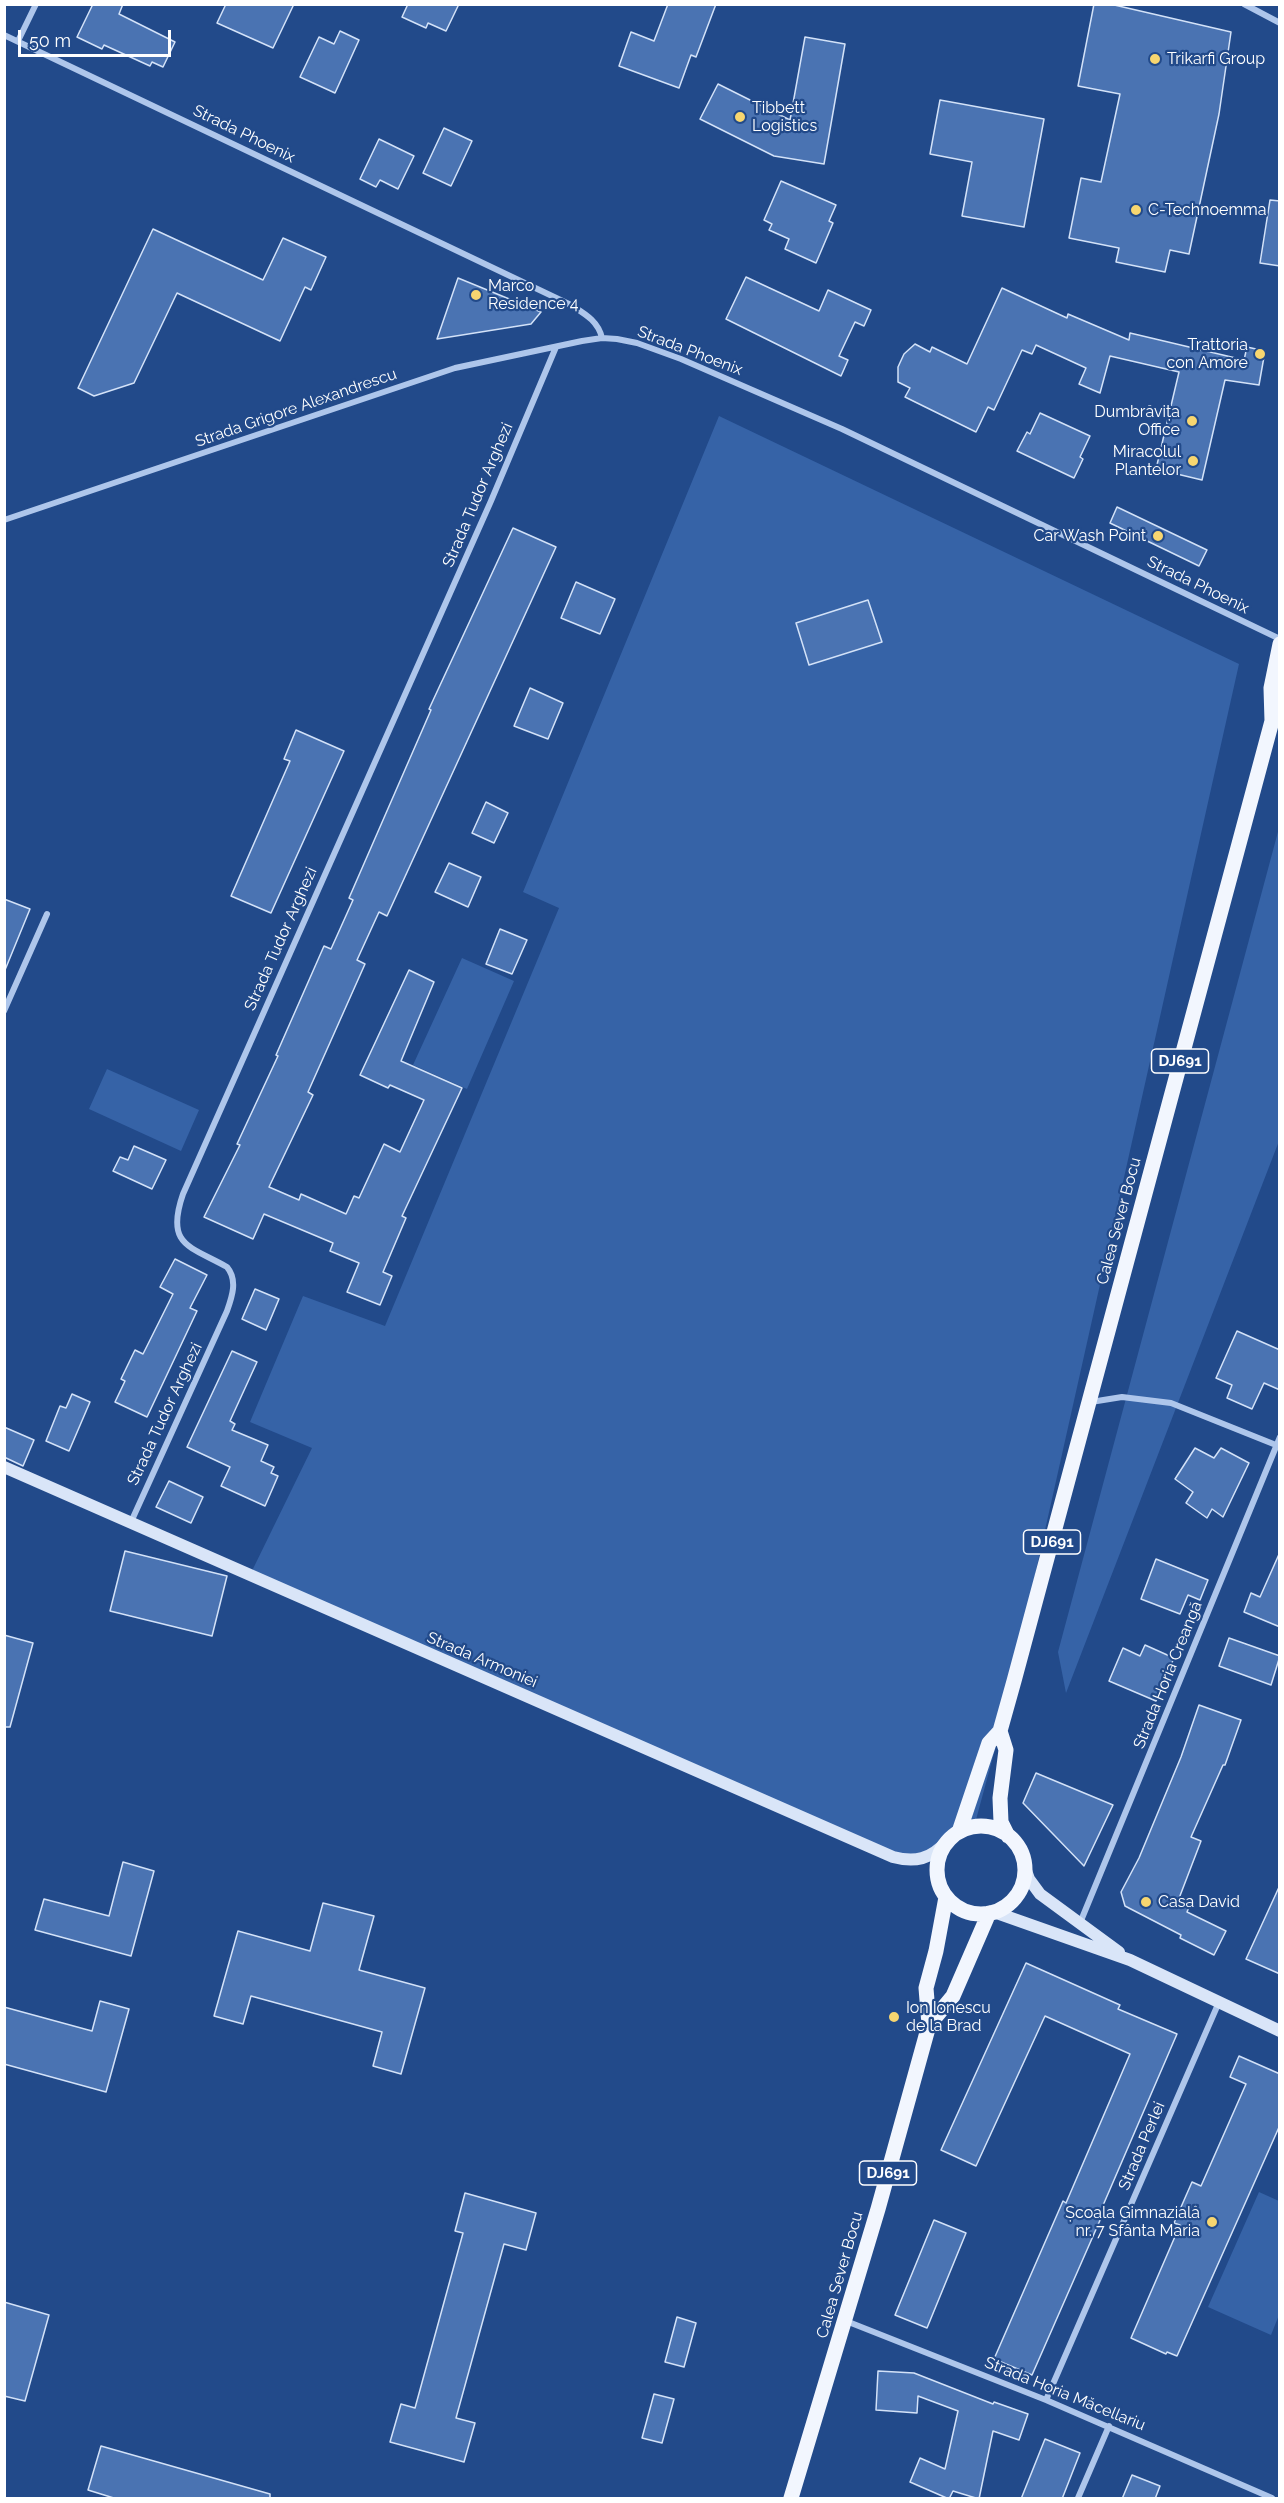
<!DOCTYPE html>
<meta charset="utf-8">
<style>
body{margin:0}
#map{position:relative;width:1284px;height:2503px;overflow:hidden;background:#224a8a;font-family:Raleway,sans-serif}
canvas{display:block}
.frame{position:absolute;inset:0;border:6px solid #fff;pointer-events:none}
.scale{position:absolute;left:18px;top:30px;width:153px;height:27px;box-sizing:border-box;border:3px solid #fff;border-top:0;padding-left:8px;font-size:18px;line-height:21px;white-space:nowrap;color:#fff;-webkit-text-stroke:4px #224a8a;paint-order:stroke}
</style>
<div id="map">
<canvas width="1284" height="2503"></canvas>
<div class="frame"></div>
<div class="scale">50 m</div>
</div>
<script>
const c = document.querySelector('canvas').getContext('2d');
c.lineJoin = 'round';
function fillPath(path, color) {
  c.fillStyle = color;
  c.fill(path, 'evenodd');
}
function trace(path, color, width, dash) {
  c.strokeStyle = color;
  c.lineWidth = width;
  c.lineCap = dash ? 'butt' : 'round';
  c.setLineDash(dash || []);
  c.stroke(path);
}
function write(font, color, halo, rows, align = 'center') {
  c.font = font + ' Raleway,sans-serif';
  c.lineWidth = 4.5;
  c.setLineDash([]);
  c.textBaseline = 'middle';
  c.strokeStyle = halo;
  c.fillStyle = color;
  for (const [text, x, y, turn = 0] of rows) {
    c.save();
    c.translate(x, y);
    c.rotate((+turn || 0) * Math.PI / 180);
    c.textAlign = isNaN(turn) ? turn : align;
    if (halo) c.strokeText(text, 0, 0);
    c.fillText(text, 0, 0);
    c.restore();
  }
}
fillPath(new Path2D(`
 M719,416L1239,664L1000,1731L974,1827L952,1837L941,1852L912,1860L250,1575L312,1448L250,1422L303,1296L385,1326L559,908L523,892Z
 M1279,828V1141L1066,1693L1058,1652Z
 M462,958L514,981L467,1089L413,1065Z
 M107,1069L199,1110L181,1151L89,1109Z
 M1259,2192L1279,2201V2315L1271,2335L1208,2307Z`), '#3663a7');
const building = new Path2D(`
 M93,4H123L119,14L175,42L163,67L152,62L150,66L104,45L102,49L77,37Z
 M226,4H294L273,48L217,23Z
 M408,4H459L446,31L428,23L426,28L402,17Z
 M668,4H716L696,57L691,55L679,88L619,66L631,32L654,41Z
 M1094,4H1110L1231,32L1219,114L1189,254L1170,250L1165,272L1116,262L1119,248L1069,238L1081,178L1101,182L1120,94L1078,86Z
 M340,31L359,40L335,93L300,77L319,37L334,44Z
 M805,37L845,44L824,164L774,156L700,119L718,84L790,120Z
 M940,100L1044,119L1024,227L962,216L972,162L930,154Z
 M444,128L472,141L451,186L423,173Z
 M379,139L414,156L398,189L380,180L376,187L360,179Z
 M781,181L836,205L829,221L833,223L816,263L785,249L789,239L769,230L772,224L764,220Z
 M1270,200L1280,201V266L1260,263Z
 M153,229L263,280L283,238L326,257L311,290L305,287L280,341L177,293L134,383L94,396L78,388Z
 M746,277L819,311L828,290L871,310L864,326L855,322L839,356L848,360L841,376L726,319Z
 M458,278L541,312L531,324L437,339Z
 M1002,288L1067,318L1068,314L1129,340L1130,333L1244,360L1247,347L1265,351L1259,385L1225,380L1202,480L1156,469L1179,372L1110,356L1100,393L1079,384L1086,368L1036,345L1032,354L1022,350L994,410L988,407L976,432L905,397L910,388L898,382V367L904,354L915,344L930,352L932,347L967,364Z
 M1040,413L1090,436L1080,457L1083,459L1074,478L1017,451L1027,432L1030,434Z
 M1117,507L1207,550L1199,566L1110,523Z
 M513,528L556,547L387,916L379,912L357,960L365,964L308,1092L313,1095L269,1187L299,1200L301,1194L346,1214L354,1196L359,1198L384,1144L400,1152L424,1100L390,1085L388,1088L360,1075L409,970L434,982L401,1061L462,1088L402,1216L406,1218L383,1272L392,1276L380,1305L347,1292L359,1263L330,1251L333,1243L264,1214L253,1239L204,1217L240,1145L237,1144L278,1056L276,1055L324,946L331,949L353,900L349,898L431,710L429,709Z
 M576,582L615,599L600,634L561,618Z
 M868,600L882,642L809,665L796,623Z
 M530,688L563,703L548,739L514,726Z
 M296,730L344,751L271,913L231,896L290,761L284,759Z
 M486,802L508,813L494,843L472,833Z
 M449,863L481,877L468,907L435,892Z
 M4,899L30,909L5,970H4Z
 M500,929L527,940L512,974L486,964Z
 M134,1146L166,1160L152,1189L113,1171L120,1157L128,1160Z
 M175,1259L207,1275L190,1308L197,1311L147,1417L115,1402L125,1381L121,1379L135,1350L143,1354L173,1294L160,1287Z
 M255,1289L279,1299L266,1330L242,1319Z
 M1237,1331L1280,1350V1390L1264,1383L1252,1409L1227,1398L1232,1385L1216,1378Z
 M232,1351L257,1362L230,1421L235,1424L232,1430L268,1445L261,1461L274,1467L271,1473L278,1476L265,1506L221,1486L230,1467L187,1447Z
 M72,1394L90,1402L69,1451L46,1441L60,1406L66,1408Z
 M4,1427L34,1440L23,1466L4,1457Z
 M1195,1448L1214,1458L1221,1448L1249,1463L1223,1517L1212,1509L1207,1518L1186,1503L1193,1492L1175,1479Z
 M169,1481L203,1497L191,1523L156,1507Z
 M125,1551L227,1576L212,1636L110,1611Z
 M1280,1552V1627L1244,1612L1251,1593L1260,1597Z
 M1156,1559L1208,1580L1200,1600L1188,1595L1180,1614L1141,1599Z
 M4,1635L33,1643L10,1727H4Z
 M1229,1638L1280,1656L1271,1685L1219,1666Z
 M1145,1645L1174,1658L1156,1701L1109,1681L1123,1648L1140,1656Z
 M1199,1705L1241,1720L1225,1765H1223L1191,1837L1201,1841L1178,1901L1189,1907L1187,1912L1226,1931L1214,1955L1180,1938L1181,1935L1125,1906L1121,1892L1139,1858L1181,1757Z
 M1036,1773L1113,1805L1084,1866L1023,1803Z
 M123,1862L154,1871L131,1956L35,1930L44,1899L109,1916Z
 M1280,1885V1974L1246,1959Z
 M323,1903L374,1916L359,1970L425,1988L401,2074L373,2066L382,2032L251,1996L243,2024L214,2016L238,1931L310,1951Z
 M1026,1963L1120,2005L1118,2009L1177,2034L1098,2217L1101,2218L1032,2375L994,2359L1063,2201L1066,2203L1130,2054L1045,2016L976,2166L941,2150Z
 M100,2001L129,2009L106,2092L4,2064V2007L92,2031Z
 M1239,2056L1280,2074V2125L1177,2356L1167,2352L1166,2354L1131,2338L1180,2225L1174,2223L1192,2182L1201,2186L1246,2084L1230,2077Z
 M465,2193L536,2213L526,2250L504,2244L456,2418L475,2423L464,2462L390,2442L401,2404L415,2408L463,2233L455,2231Z
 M934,2220L966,2233L927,2328L895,2315Z
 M4,2302L49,2315L25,2401L4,2396Z
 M677,2317L696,2323L684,2367L665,2362Z
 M878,2371L914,2373L993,2404L994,2402L1028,2414L1019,2440L993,2431L979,2499L953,2491L949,2499L910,2482L920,2458L945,2469L958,2411L918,2396L917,2413L876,2410Z
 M654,2394L674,2399L662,2443L642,2438Z
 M1045,2439L1080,2453L1062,2499H1021Z
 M101,2446L270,2494V2499H117L88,2490Z
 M1132,2475L1160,2486L1155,2499H1122Z`);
fillPath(building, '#4a73b2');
trace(building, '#d3e2f8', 1.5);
trace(new Path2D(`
 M1244,4L1280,23
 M4,35L571,305C585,314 598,321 602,338
 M18,41L36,4
 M4,520L455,368L582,341L602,338L617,339L637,343L681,359L842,429L1280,639
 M4,1011L47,914
 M1091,1402L1122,1397L1171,1403L1276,1445
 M131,1522L227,1311C232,1297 238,1280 227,1267C190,1246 165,1246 183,1194L491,501L556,347
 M1080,1923L1280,1437
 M846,2321L1046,2400L1272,2498
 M1046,2400L1219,2002
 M1078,2498L1109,2426`), '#aec6eb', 6);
trace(new Path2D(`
 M4,1467L893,1857C915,1863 931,1859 946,1842
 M1024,1865L1029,1879L1040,1894L1119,1952
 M994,1912L1130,1960L1280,2031`), '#d9e5f8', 12);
trace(new Path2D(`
 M1272,721L1271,688L1280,644
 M1000,1731L1006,1750L1000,1798L1001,1822L1008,1836
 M937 1870a44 44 0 1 1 88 0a44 44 0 1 1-88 0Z
 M959,1832L989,1743L1000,1731L1014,1681L1272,721L1280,707
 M929,2025L953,1996L989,1913
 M791,2498L878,2209L929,2025L926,1988L936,1951L946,1897`), '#f2f6fe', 15);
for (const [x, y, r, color] of [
 [1155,59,6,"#f7d670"],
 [740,117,6,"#f7d670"],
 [1136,210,6,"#f7d670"],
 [476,295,6,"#f7d670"],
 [1260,354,6,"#f7d670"],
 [1192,421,6,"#f7d670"],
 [1193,461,6,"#f7d670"],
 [1158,536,6,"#f7d670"],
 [1146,1902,6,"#f7d670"],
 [894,2017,6,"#f7d670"],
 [1212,2222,6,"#f7d670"]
]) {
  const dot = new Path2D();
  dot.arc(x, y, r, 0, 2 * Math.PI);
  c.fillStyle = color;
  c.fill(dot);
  trace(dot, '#224a8a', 2);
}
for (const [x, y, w] of [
 [1180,1061,57],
 [1052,1542,57],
 [888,2173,57]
]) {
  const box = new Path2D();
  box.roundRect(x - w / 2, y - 12, w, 24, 4.5);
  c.fillStyle = '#224a8a';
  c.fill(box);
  trace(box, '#fff', 1.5);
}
write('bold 15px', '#fff', null, [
 ["DJ691",1180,1061],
 ["DJ691",1052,1542],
 ["DJ691",888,2173]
]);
write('16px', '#fff', '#224a8a', [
 ["Trikarfi Group",1167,59],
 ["Tibbett",752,108],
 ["Logistics",752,126],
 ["C-Technoemma",1148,210],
 ["Marco",488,286],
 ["Residence 4",488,304],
 ["Trattoria",1248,345,"right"],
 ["con Amore",1248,363,"right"],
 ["Dumbrăvița",1180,412,"right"],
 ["Office",1180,430,"right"],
 ["Miracolul",1181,452,"right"],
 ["Plantelor",1181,470,"right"],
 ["Car Wash Point",1146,536,"right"],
 ["Casa David",1158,1902],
 ["Ion Ionescu",906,2008],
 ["de la Brad",906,2026],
 ["Școala Gimnazială",1200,2213,"right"],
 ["nr. 7 Sfânta Maria",1200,2231,"right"]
], 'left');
write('16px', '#fff', '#224a8a', [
 ["Strada Phoenix",244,134,26],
 ["Strada Phoenix",690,351,21],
 ["Strada Grigore Alexandrescu",296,408,-19],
 ["Strada Tudor Arghezi",478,495,-67],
 ["Strada Phoenix",1198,585,26],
 ["Strada Tudor Arghezi",281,939,-66],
 ["Calea Sever Bocu",1119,1221,-75],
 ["Strada Tudor Arghezi",165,1414,-65],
 ["Strada Armoniei",482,1660,23],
 ["Strada Horia Creangă",1168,1675,-68],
 ["Strada Perlei",1142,2146,-67],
 ["Calea Sever Bocu",840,2275,-74],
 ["Strada Horia Măcellariu",1065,2394,22]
]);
</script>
